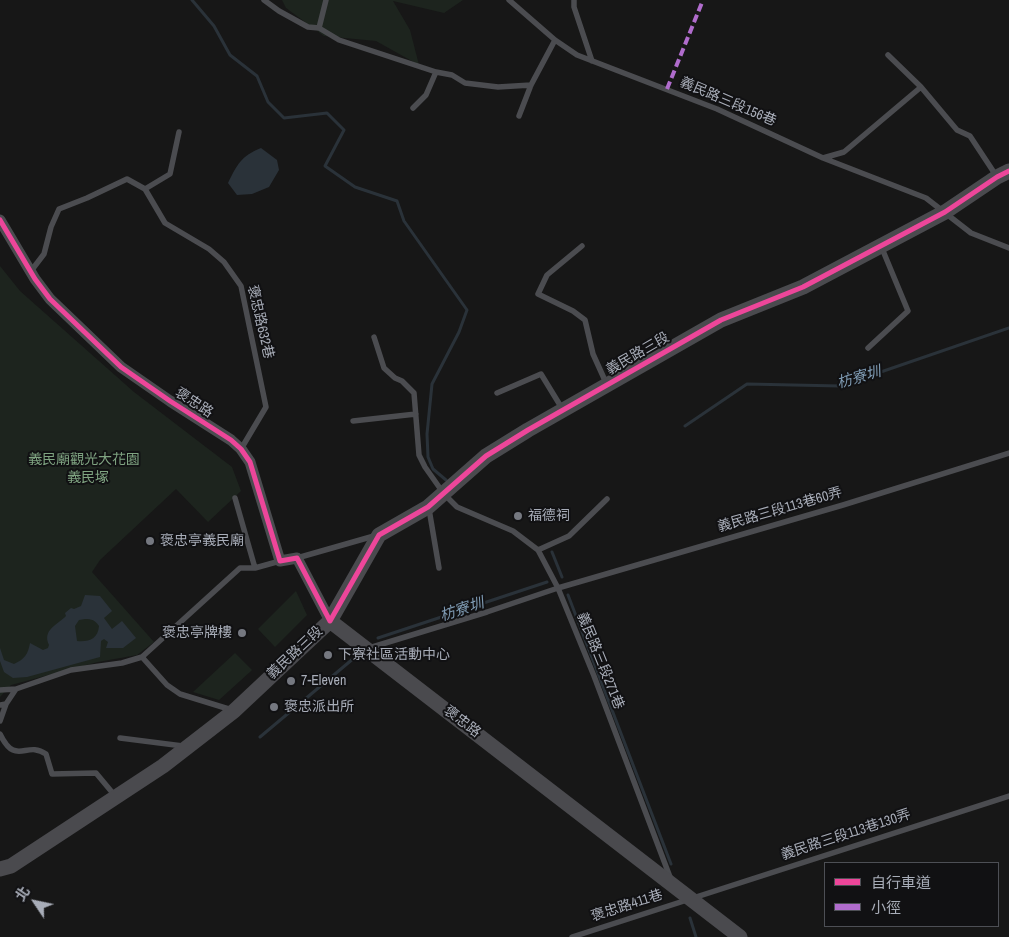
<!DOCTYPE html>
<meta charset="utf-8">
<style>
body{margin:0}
#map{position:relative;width:1009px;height:937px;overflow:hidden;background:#171717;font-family:"Archivo Narrow","Noto Sans TC",sans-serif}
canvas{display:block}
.legend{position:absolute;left:824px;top:862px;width:175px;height:65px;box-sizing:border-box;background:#111113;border:1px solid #4d4f55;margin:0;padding:6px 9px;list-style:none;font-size:15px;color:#a8adb8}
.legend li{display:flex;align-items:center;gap:10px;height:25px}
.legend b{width:25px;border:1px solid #4d4f55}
.north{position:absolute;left:10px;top:877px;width:50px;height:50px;-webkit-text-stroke:4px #111113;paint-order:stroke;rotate:304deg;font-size:14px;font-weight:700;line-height:20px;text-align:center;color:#a8adb8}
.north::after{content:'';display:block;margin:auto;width:18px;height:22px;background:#a8adb8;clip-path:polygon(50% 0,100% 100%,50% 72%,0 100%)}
</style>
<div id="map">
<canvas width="1009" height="937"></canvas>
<ul class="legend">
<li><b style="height:6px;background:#ed469a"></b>自行車道</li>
<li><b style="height:6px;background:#b06ccc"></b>小徑</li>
</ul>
<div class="north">北</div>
</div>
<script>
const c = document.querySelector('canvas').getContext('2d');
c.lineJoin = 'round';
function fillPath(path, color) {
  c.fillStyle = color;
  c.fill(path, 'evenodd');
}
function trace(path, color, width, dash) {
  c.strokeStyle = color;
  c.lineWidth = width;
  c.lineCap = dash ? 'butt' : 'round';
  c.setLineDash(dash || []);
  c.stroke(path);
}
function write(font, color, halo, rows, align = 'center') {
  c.font = font + ' "Archivo Narrow","Noto Sans TC",sans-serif';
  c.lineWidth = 4;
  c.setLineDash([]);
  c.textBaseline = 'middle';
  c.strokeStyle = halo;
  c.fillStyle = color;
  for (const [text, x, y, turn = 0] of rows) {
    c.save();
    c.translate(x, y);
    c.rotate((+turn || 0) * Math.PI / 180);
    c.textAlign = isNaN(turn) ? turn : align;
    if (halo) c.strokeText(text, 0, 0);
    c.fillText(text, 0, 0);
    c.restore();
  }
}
fillPath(new Path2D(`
 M282,0H463L444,13L393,1L410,30L419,65L376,41L324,36L286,8Z
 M0,266L20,291L134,392L232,467L241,491L208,522L176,489L100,560L92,572L154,642L137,655L98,662L11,685L0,697Z
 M296,591L307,615L275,647L258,629Z
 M235,653L252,670L250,672L219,700L193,692Z`), '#1d241e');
fillPath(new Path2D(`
 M261,148L277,160L279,170L269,187L252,194L237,195L228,183C237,165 241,156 261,148Z
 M85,595L100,596L112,611L104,618L112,629L122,621L136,638L123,648H106L108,642L104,639L101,641L100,657L27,677L13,678L4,672L0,661V648L4,660L14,664C25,659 28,654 30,643L43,650L48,648L49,645C42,630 57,625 66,616L65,613L71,608L74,609L81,606ZM85,619C92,619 95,620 99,626C98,639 89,642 77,641L75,626L79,620Z`), '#2a3239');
trace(new Path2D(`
 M192,0L214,26L230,55L257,76L268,102L284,118L327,113L344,130L325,166L355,187L397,201L404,221L467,310L459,332L432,384L427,434L428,457L433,469L446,480
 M685,426L747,384L840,386L1009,328
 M552,552L562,577
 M568,595L671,864
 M378,638L547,582
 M260,737L354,658
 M690,918L696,937`), '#2a3239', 3);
trace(new Path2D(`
 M264,0L279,11L308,27L319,28L339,40L436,72L452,75L465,83L498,87L531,85
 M509,0L555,40L577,55L717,109L823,158L926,198L971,233L1009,248
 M574,0V7L592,61
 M319,28L326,0
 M888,55L921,87L957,130L970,136L997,177
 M413,108L426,95L436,72
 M519,116L531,85L555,40
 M823,158L844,152L921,87
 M145,189L170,174L179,132
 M582,246L547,275L538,294L573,311L585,320L593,354L607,385
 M31,271L44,254L51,227L59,209L87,198L127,179L145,189L165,223L209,249L224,262L241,286L266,407L241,449
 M374,337L384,368L395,378L402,381L414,393L419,455L425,467L444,494L457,507L513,531L538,550L558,588L594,676L670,877
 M868,348L908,311L881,246
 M497,393L541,374L563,410
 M353,421L416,414
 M235,498L255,568
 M429,509L439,568
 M538,550L569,536L607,499
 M297,558L374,536
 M369,648L487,612L558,588L843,505L1009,453
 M142,657L167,685L180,694L232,710
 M0,690L16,689
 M0,705L6,704L16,689L71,670L122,663L142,657L240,568H255L280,561
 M0,721L6,704
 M0,734C16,767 26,740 46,754L52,774L96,773L116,797
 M120,738L183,746
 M572,937L1009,796`), '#4b4c50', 5.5);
trace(new Path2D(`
 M0,220L35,279L50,299L73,321L121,367L170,401L231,440L241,449L250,462L280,561L297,558L330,621`), '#4b4c50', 11);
trace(new Path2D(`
 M330,621L740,937
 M0,869L11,866L163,766L234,711L330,621L379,535L428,507L486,456L528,430L721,320L803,287L945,212L997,177L1009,171`), '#4a4a4e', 15);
trace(new Path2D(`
 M667,89L703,0`), '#b06ccc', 4, [8, 4]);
trace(new Path2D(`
 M0,220L35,279L50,299L73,321L121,367L170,401L231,440L241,449L250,462L280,561L297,558L330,621
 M330,621L379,535L428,507L486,456L528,430L721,320L803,287L945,212L997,177L1009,171`), '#ed469a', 5);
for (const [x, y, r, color] of [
 [518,516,5,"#757880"],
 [150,541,5,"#757880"],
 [242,633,5,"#757880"],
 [328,655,5,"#757880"],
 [291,681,5,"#757880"],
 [274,707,5,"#757880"]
]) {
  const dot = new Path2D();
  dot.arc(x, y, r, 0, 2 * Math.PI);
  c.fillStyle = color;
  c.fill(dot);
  trace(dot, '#111113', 2);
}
write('14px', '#a8adb8', '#111113', [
 ["義民路三段156巷",728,102,23],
 ["褒忠路632巷",260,322,77],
 ["義民路三段",638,354,-30],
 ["褒忠路",194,403,33],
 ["義民路三段113巷60弄",780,510,-16],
 ["義民路三段",295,653,-43],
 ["義民路三段271巷",600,661,68],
 ["褒忠路",462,722,37],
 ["義民路三段113巷130弄",846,835,-18],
 ["褒忠路411巷",627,906,-18]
]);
write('14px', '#7fa381', '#111113', [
 ["義民廟觀光大花園",84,460],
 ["義民塚",88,478]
]);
write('14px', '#a8adb8', '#111113', [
 ["福德祠",528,516],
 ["褒忠亭義民廟",160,541],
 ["褒忠亭牌樓",232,633,"right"],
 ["下寮社區活動中心",338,655],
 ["7-Eleven",301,681],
 ["褒忠派出所",284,707]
], 'left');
write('italic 15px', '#7f9bb3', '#111113', [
 ["枋寮圳",859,378,-16],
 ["枋寮圳",462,610,-18]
]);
</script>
